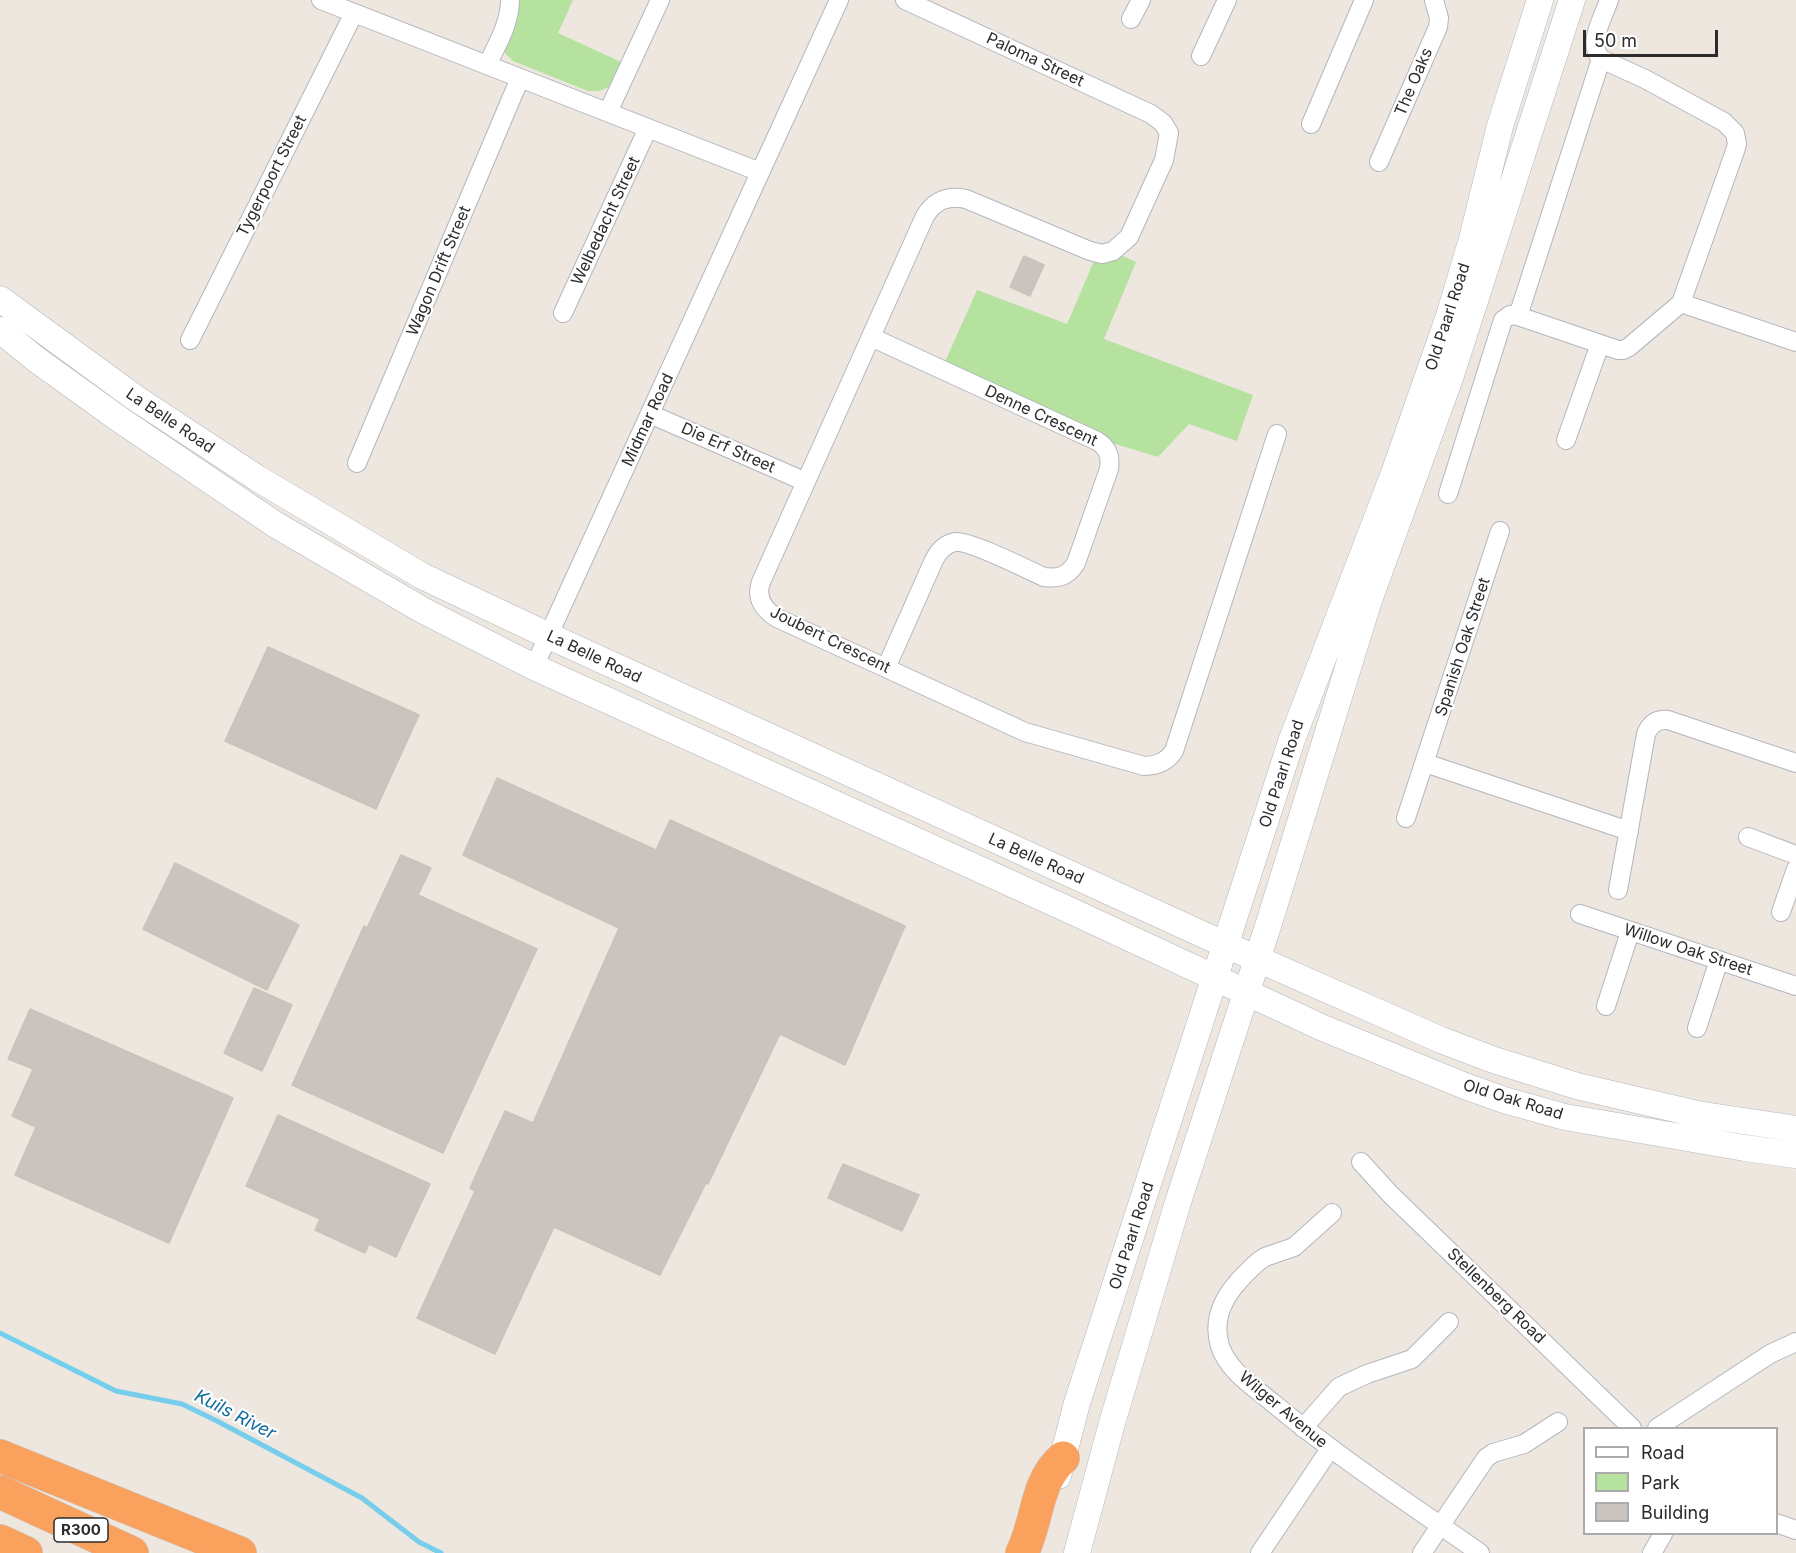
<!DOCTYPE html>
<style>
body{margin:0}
#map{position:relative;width:1796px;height:1553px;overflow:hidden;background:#ede7df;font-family:Inter,sans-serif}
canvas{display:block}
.legend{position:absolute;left:1583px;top:1427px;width:195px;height:108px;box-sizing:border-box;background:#fff;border:2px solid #ababab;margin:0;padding:8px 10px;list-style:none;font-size:18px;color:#2c2c2c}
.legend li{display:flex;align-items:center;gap:12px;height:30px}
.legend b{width:30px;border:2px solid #ababab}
.scale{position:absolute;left:1583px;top:30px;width:135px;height:27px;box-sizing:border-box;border:3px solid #2c2c2c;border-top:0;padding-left:8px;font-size:18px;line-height:21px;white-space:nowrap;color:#2c2c2c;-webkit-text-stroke:4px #fff;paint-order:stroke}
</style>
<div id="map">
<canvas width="1796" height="1553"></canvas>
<ul class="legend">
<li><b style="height:8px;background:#fff"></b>Road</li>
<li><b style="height:16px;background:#b5e29e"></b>Park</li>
<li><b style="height:16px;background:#c9c5be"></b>Building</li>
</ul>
<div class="scale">50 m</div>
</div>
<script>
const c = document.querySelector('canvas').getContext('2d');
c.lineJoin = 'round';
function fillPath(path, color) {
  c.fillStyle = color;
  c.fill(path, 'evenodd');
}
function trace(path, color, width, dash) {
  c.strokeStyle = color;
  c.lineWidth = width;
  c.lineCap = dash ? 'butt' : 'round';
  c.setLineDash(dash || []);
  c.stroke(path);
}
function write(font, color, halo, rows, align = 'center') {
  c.font = font + ' Inter,sans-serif';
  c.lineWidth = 4.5;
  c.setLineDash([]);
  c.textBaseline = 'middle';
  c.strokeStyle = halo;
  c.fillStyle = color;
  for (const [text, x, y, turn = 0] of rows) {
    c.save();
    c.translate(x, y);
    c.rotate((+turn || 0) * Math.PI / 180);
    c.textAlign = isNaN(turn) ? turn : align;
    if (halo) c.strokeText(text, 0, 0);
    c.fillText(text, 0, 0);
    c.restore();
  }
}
fillPath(new Path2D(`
 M517,0H573L558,33L621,62L609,87L599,91H588L513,61L504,52Z
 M1121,255L1136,262L1104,339L1253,395L1237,441L1189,424L1158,457L1109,442L944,364L977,290L1067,324L1094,261Z`), '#b5e29e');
trace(new Path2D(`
 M0,1333L116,1391L182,1404L217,1421L362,1498L419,1542L441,1553`), '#76cdec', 5);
const building = new Path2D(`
 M1024,256L1044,265L1030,296L1010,287Z
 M268,647L419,715L376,809L225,741Z
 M497,778L656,850L670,820L905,926L845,1065L780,1034L708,1184L706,1183L660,1275L554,1227L495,1354L417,1318L475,1191L470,1188L505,1111L533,1123L619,928L463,855Z
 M401,855L431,868L418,895L537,949L443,1153L292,1085L364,926L367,928Z
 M175,863L299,925L267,990L143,929Z
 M254,988L292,1005L262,1071L224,1053Z
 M30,1009L233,1098L169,1243L15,1175L36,1127L12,1116L33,1069L8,1059Z
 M278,1115L430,1184L396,1257L369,1244L365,1253L315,1230L320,1219L246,1186Z
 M843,1164L919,1195L902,1231L828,1198Z`);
fillPath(building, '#c9c5be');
trace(building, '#c9c3b9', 1.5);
const minor = new Path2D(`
 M321,0L760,172
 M905,0L1151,114L1163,123L1169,133L1164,160L1129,237L1113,251L1102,254L1090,251L966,199C948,195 935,200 925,216L761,582C755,598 764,610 777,618L1025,732L1144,766C1157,766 1167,762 1174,751L1277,434
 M1131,19L1141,0
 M1201,56L1227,0
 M487,65C497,45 510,23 510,0
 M608,112L660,0
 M1311,124L1364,0
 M1379,162L1438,27L1439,18L1434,0
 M1681,303L1796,342
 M563,313L648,128
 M1518,316L1618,350H1623L1629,347L1681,303L1735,151L1737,144L1735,133L1724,122L1645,79L1601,59
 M871,337L1097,441C1108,448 1111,456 1109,469L1076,563C1068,576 1059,579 1044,577C1028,570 969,540 955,542C945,544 938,552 934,560L886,668
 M190,340L354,13
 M650,414L806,482
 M1566,440L1600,344
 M357,463L520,78
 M1448,494L1503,320L1510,315L1518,316L1601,59C1587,43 1603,18 1609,0
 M534,667L839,0
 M1425,763L1629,831
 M1406,818L1500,531
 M1748,837L1796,855
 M1618,890L1646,734C1650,724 1657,719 1668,720L1796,763
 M1781,912L1796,869
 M1580,914L1796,986
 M1606,1006L1630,932
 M1697,1028L1719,960
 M1361,1162L1390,1194L1632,1428
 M1332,1213L1294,1247L1265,1257L1259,1261C1234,1283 1209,1310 1220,1346C1228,1371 1254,1387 1273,1403C1338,1457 1410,1504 1480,1553
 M1303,1428L1339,1387L1367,1374L1412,1359L1449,1322
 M1657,1428L1770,1354L1796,1342
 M1776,1523L1796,1530
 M1260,1553L1330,1449
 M1422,1553L1486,1458L1493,1453L1524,1444L1558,1422
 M1652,1553L1663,1534`);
const secondary = new Path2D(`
 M0,299L134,397L257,478L422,576L549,636L1226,945L1441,1040L1494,1060L1577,1086L1697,1114L1796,1129
 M0,330L37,360L119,419L276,525L424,611L534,667L1067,909L1323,1028L1465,1086L1504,1100L1565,1117L1745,1148L1796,1155
 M1058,1476L1077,1403L1291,742L1393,476L1449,316L1472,239L1500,126L1540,0
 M1077,1553L1112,1423L1178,1202L1269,923L1369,600L1450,378L1572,0`);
const motorway = new Path2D(`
 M0,1456L240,1553
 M0,1492L132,1553
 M0,1541L26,1553
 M1022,1553C1038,1522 1035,1482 1063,1458`);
trace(minor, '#b3b6bf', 20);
trace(secondary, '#b3b6bf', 27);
trace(motorway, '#c8c8c8', 34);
trace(minor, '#fff', 18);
trace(secondary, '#fff', 26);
trace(motorway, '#faa15e', 33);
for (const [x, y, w] of [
 [81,1530,54]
]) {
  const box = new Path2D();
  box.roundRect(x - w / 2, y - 12, w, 24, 4.5);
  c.fillStyle = '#fff';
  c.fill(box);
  trace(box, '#2c2c2c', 1.5);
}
write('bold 15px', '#2c2c2c', null, [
 ["R300",81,1530]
]);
write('16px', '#2c2c2c', '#fff', [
 ["Paloma Street",1035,60,25],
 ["The Oaks",1414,82,-67],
 ["Tygerpoort Street",272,176,-63],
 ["Welbedacht Street",606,221,-65],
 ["Wagon Drift Street",439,271,-67],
 ["Old Paarl Road",1448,317,-72],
 ["Denne Crescent",1041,416,25],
 ["Midmar Road",648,420,-65],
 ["La Belle Road",170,421,34],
 ["Die Erf Street",728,448,24],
 ["Joubert Crescent",830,640,26],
 ["Spanish Oak Street",1463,647,-72],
 ["La Belle Road",594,657,25],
 ["Old Paarl Road",1282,774,-72],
 ["La Belle Road",1036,859,24],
 ["Willow Oak Street",1688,950,18],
 ["Old Oak Road",1513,1100,17],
 ["Old Paarl Road",1132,1236,-72],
 ["Stellenberg Road",1496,1296,44],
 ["Wilger Avenue",1283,1410,40]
]);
write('italic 18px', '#126c9b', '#fff', [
 ["Kuils River",235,1415,27]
]);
</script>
